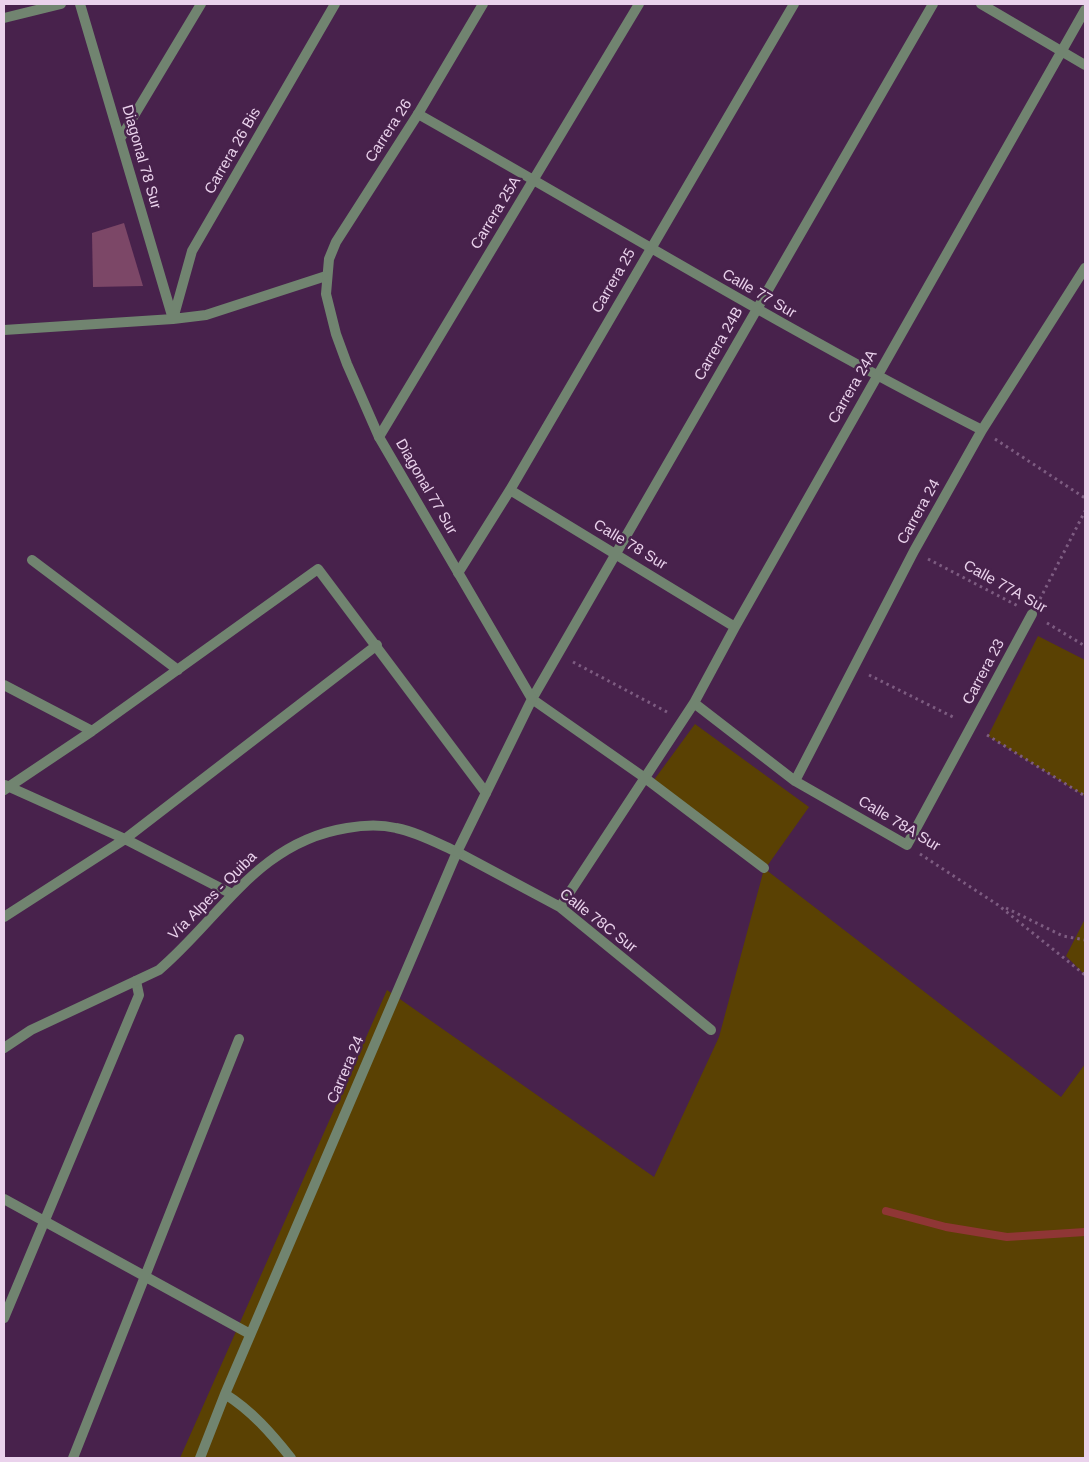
<!DOCTYPE html>
<meta charset="utf-8">
<style>
body{margin:0}
#map{position:relative;width:1089px;height:1462px;overflow:hidden;background:#48224c;font-family:Arial,sans-serif}
canvas{display:block}
.frame{position:absolute;inset:0;border:5px solid #ead2ec;pointer-events:none}
</style>
<div id="map">
<canvas width="1089" height="1462"></canvas>
<div class="frame"></div>
</div>
<script>
const c = document.querySelector('canvas').getContext('2d');
c.lineJoin = 'round';
function fillPath(path, color) {
  c.fillStyle = color;
  c.fill(path, 'evenodd');
}
function trace(path, color, width, dash) {
  c.strokeStyle = color;
  c.lineWidth = width;
  c.lineCap = dash ? 'butt' : 'round';
  c.setLineDash(dash || []);
  c.stroke(path);
}
function write(font, color, halo, rows, align = 'center') {
  c.font = font + ' Arial,sans-serif';
  c.lineWidth = 5;
  c.setLineDash([]);
  c.textBaseline = 'middle';
  c.strokeStyle = halo;
  c.fillStyle = color;
  for (const [text, x, y, turn = 0] of rows) {
    c.save();
    c.translate(x, y);
    c.rotate((+turn || 0) * Math.PI / 180);
    c.textAlign = isNaN(turn) ? turn : align;
    if (halo) c.strokeText(text, 0, 0);
    c.fillText(text, 0, 0);
    c.restore();
  }
}
fillPath(new Path2D(`
 M1038,636L1085,660V796L988,736Z
 M695,724L809,807L765,869L1061,1097L1085,1064V1458H180L387,990L654,1177L719,1037L764,869L651,784Z
 M1085,919V975L1066,956Z`), '#5a4103');
trace(new Path2D(`
 M886,1211L946,1227L1007,1237L1085,1232`), '#8f3635', 8);
fillPath(new Path2D(`
 M124,223L143,286L93,287L92,233Z`), '#7c4767');
trace(new Path2D(`
 M995,439L1085,498
 M928,559L1018,606
 M1040,599L1085,511
 M1047,623L1085,646
 M573,662L667,712
 M869,675L955,718
 M987,735L1085,796
 M920,854L998,905L1085,975
 M1006,908L1063,936L1085,940`), '#7d5c81', 3, [2.5, 4]);
trace(new Path2D(`
 M80,4L173,319
 M981,4L1085,65
 M4,18L61,4
 M418,114C606,220 790,333 982,430
 M120,139L201,4
 M173,319L192,251L335,4
 M4,330L173,319L206,315L326,276
 M379,437L639,4
 M510,490L735,627
 M32,560L178,670
 M458,573L510,490L794,4
 M4,685L92,731
 M694,703L795,781L907,845L1032,614
 M795,781L914,551L982,430L1085,268
 M5,785L125,839L232,894
 M4,790L92,731L318,569L486,793
 M764,868L645,778L532,699L933,4
 M560,907L694,703L735,627L1085,10
 M4,917L125,839L377,645
 M4,1199L250,1334
 M4,1318L139,995L136,981
 M225,1394C252,1411 271,1433 291,1458
 M73,1458L239,1039
 M200,1458L225,1394L457,852L560,907L711,1030`), '#718470', 10);
trace(new Path2D(`
 M4,1048L31,1030L159,970C222,916 258,842 347,828C364,825 379,824 396,828C417,832 437,843 457,852L532,699L379,437L347,364L336,334L326,294L329,259L336,242L418,114L483,4`), '#718470', 10);
write('15px', '#ead2ec', '#48224c', [
 ["Carrera 26",389,131,-57],
 ["Carrera 26 Bis",233,151,-60],
 ["Diagonal 78 Sur",141,157,74],
 ["Carrera 25A",496,213,-59],
 ["Carrera 25",614,281,-60],
 ["Calle 77 Sur",759,294,30],
 ["Carrera 24B",719,344,-60],
 ["Carrera 24A",853,387,-60],
 ["Diagonal 77 Sur",426,487,60],
 ["Carrera 24",919,512,-61],
 ["Calle 78 Sur",630,545,31],
 ["Calle 77A Sur",1005,587,29],
 ["Carrera 23",984,672,-62],
 ["Calle 78A Sur",899,824,31],
 ["Vía Alpes - Quiba",213,896,-45],
 ["Calle 78C Sur",598,921,38],
 ["Carrera 24",346,1070,-67]
]);
</script>
